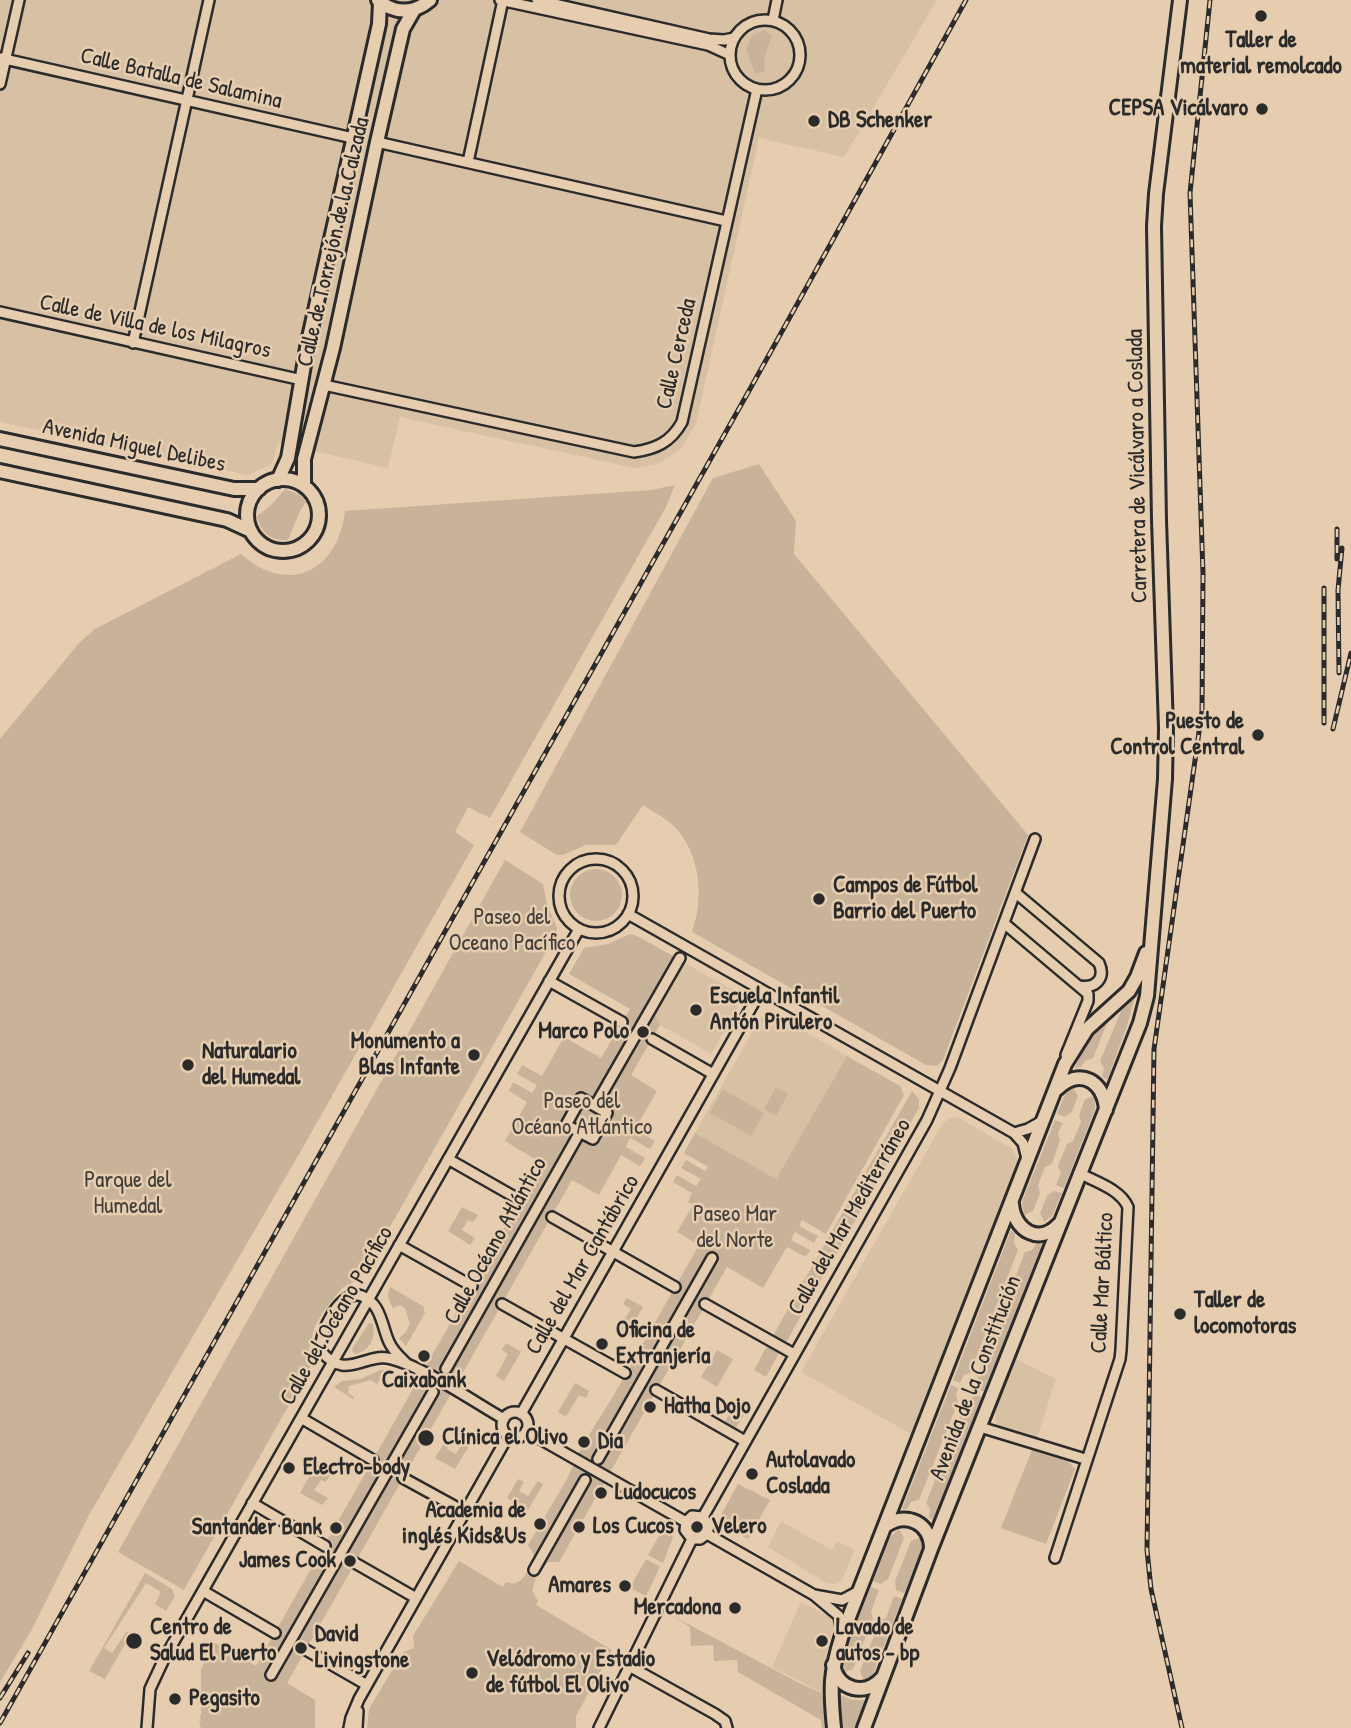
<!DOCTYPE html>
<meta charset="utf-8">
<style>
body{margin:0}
canvas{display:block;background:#e7cdaf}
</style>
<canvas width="1351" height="1728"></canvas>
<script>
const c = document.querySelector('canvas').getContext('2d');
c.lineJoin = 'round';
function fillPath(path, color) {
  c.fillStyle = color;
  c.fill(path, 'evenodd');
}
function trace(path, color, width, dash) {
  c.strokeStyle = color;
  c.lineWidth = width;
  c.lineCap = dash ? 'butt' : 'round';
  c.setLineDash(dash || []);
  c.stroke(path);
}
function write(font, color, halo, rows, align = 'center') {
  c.font = font + ' "Patrick Hand",sans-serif';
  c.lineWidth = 5;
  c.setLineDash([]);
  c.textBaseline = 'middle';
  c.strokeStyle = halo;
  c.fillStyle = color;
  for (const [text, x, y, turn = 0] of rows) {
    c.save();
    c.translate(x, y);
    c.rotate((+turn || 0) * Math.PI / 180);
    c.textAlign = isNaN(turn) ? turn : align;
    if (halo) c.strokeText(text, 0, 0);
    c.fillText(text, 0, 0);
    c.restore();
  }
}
fillPath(new Path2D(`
 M0,0H937L844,157L759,138L696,424L680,450L658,464L634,468L400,417L388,468L278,443L272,464L248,475L0,422Z
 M683,962L733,990L739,998L738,1007L711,1054L660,1025L654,1013Z
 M768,1013L776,1014L847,1056L776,1179L695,1133L760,1018Z
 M951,1117L959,1118L1011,1148L1016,1155L1017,1162L911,1434L801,1372L943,1123Z
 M1016,1359L1056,1379L1037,1438L1002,1429L995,1422L996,1410Z
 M781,1521L832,1550L837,1541L855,1550L842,1580L834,1584L826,1583L768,1547Z
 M801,1602L829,1616L834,1625L826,1656L825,1694L772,1667Z`), '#d7c0a4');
fillPath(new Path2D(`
 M764,30L772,37C768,45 762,64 765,72L755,73L746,50L752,36Z
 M759,464L796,521L794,554L1028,835L943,1060L937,1066L926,1065L692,932C704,898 701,856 675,827C666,818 653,812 643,805L616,845H586L563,855H557L520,832L713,478Z
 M675,485L666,507L490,818L468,807L455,832L474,845L302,1149L89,1515L30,1633L0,1682V739L79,643L95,629L241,554C288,596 338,572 345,511L651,490Z
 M285,489L300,495L306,502C299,510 293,529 288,540C270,541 261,533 257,516L270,506Z
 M505,860L543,884L547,904L557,928L555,936L361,1278L342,1288L323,1312L315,1326L309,1349L310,1368L184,1590L118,1552Z
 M570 895a26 26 0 1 1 52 0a26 26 0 1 1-52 0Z
 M630,934L639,937L684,962L654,1013L660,1025L631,1075L657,1091L635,1129L655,1141L650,1149L630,1138L626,1147L645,1158L640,1166L621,1155L599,1195L572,1180L287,1683L315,1700V1728H201L199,1722L201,1720L199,1716L201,1715V1669L215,1643L256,1666L541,1163L505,1141L527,1102L509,1091L513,1082L532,1093L537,1085L517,1074L522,1065L542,1076L564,1037L601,1058L630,1009L569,974L584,948L608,944Z
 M1135,997L1127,1026L1107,1080L1102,1076L1104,1069L1100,1061L1122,1009Z
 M1108,1021L1093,1058L1085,1061L1081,1067L1075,1068L1086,1043Z
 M847,1056L900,1086L904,1095L826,1234L802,1220L799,1226L818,1236L814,1243L795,1232L791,1240L810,1250L806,1257L787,1247L763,1288L727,1267L559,1562H548L539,1573L529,1567L534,1555L528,1545L566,1481L582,1446L612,1398L699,1245L677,1232L693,1205L688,1202L692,1193L673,1182L677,1175L696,1186L701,1179L681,1168L686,1160L705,1171L708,1167L684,1153L695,1133L776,1179Z
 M776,1087L788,1094L776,1116L764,1109Z
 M1073,1087L1078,1096L1072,1112L1065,1117L1057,1114L1065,1094Z
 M723,1089L764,1113L751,1136L710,1113Z
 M912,1091L919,1099V1108L835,1256L822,1249Z
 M1094,1096L1095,1109L1064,1188L1056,1185L1061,1173L1058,1166L1067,1144L1073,1141L1081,1122L1079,1115L1085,1099Z
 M1055,1120L1063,1123L1058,1133L1060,1141L1052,1164L1045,1167L1038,1185L1040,1193L1033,1211L1024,1215L1022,1202Z
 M1054,1191L1062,1193L1052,1216L1044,1222L1040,1213L1047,1196Z
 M462,1207L478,1215L473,1222L468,1220L462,1230L475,1238L470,1245L448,1231Z
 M1011,1230L1015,1234L1014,1243L1018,1250L970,1373L964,1375L960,1383L953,1380Z
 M1043,1242L984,1392L976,1388L979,1381L977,1375L1025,1252L1032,1250L1037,1243Z
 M819,1255L831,1262L813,1294L800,1287Z
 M390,1287L423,1306L425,1313L406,1346L399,1338L405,1333L410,1324L405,1308L400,1305L393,1308C389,1301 386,1296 390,1287Z
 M795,1296L808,1303L787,1341L784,1342L773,1336Z
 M627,1298L643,1307L626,1337L617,1331L631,1309L623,1304Z
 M369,1323L373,1324C376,1339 369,1352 354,1354L352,1349Z
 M506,1343L521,1352L504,1381L496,1376L508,1354L502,1350Z
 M767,1346L779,1353L766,1377L754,1370Z
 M717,1350L733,1359L717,1387L701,1377Z
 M380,1370H385L377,1384L370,1380L349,1386L348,1393L354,1397L353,1399L334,1387L342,1381L361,1379Z
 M575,1383L589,1391L586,1398L579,1395L566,1417L558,1412Z
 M951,1385L958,1388L956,1395L958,1402L919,1500L911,1502L907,1509H902Z
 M974,1394L982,1397L933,1521L929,1517L930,1509L926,1503L948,1447L951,1448L955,1439L952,1437L965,1404L970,1401Z
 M738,1398L750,1405L736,1428L725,1422Z
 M447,1438L452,1441L447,1449L456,1454L466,1438L472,1441L455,1469L435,1458Z
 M1033,1447L1067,1460L1075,1469L1046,1544L1001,1528Z
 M315,1466L330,1475L326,1482L321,1480L314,1490L328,1498L322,1505L300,1493Z
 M518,1479L524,1482L519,1491L528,1496L538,1481L543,1484L528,1510L507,1498Z
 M738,1484L770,1500L748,1539C738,1533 722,1528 721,1515Z
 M664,1527L671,1532L673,1537L663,1563L648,1555Z
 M899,1529L904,1538L888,1579L881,1584L873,1581L890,1537Z
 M921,1537L922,1549L904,1593L896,1590L895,1581L911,1541Z
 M646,1559L660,1567L646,1596L630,1588Z
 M459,1561L503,1587L506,1582C516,1586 522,1581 527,1572L536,1578L532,1590L538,1601L536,1605L612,1650L576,1716V1728H367L369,1709L403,1652L414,1648L413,1636Z
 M145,1573L172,1589L175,1596L166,1611L155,1604L161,1592L146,1583L104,1648L112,1653L127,1631L131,1634L105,1679L89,1671Z
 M871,1587L879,1590L871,1611L873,1619L853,1669L844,1672L843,1657Z
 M894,1596L902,1599L873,1674L864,1681L860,1671L880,1621L886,1618Z
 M671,1615L801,1684L822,1693L826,1728H822L821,1720L738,1672L737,1660L714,1661L713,1645L691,1646L690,1627Z
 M838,1694L852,1700H866L855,1728H841Z`), '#c8b299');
const street = new Path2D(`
 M500,0L708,45L730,55
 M537,0L709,39L724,40L734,38
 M730 55a35 35 0 1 1 70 0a35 35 0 1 1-70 0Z
 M773,20L777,0
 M0,58L353,138
 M0,84L19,0
 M377,142L726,221
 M468,162L503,0
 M0,312L302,380
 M133,343L209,0
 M324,385L634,452C656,449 671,442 682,422L757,89
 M559 896a37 37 0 1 1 74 0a37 37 0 1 1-74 0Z
 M1016,893L1099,963C1106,979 1095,989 1079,986
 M628,914L1014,1133L1023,1143L1027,1159
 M1005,924L1088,994V1001L1066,1055
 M549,981L622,1022
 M652,1039L713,1074
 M581,1098L607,1113L593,1139L566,1125Z
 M595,1106L680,958
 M1014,1133L1028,1129L1044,1120
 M448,1159L520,1200
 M552,1217L675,1287
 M399,1245L472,1286
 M502,1304L625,1373
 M705,1304L794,1354
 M406,1363C400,1357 393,1351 389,1342C382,1327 381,1303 362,1296C340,1288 318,1334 321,1351C345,1381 364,1354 387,1358C418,1363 474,1402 504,1419
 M446,1369L580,1132
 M656,1390L745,1441
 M502 1425a13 13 0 1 1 26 0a13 13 0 1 1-26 0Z
 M521,1414L761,990
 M301,1418L373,1460
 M980,1427L1085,1459
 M526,1431L686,1522
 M598,1459L712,1258
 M403,1478L465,1512
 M252,1503L325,1546
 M703,1517L927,1120L950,1068L1035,839
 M686,1522L692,1516L703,1517L709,1526L707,1534
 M686,1522L685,1530L692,1539H700L707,1534
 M707,1534L814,1595L839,1616L842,1633
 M1055,1558L1120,1359L1121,1350L1128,1207C1120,1189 1096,1182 1079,1173
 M355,1563L416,1598
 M534,1570L585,1480
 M203,1591L275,1633
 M814,1595L842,1600L859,1591
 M306,1650L367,1685
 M629,1666L715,1714L725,1721L727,1728
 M271,1675L433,1392
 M147,1728L150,1689L164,1659L579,929
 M349,1728L351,1718L359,1699L508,1436
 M357,1728L358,1711
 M599,1728L692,1539`);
const secondary = new Path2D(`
 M378,0C394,14 414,14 430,0
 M0,439L234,489H259
 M0,471L227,520L251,531
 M247 515a36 36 0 1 1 72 0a36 36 0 1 1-72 0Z
 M278,480L288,458L308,342L379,24L380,2
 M304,486V459L333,348L377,142L403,29L414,10
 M1057,1089C1080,1067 1104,1081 1106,1110
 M1012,1204C1014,1230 1039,1246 1059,1224
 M885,1526C906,1511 931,1523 931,1549
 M833,1665C838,1690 865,1697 882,1678
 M834,1728C830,1688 830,1673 842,1635L1065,1064L1087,1029L1129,991L1137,977L1146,953
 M864,1728L931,1549L1140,1023L1147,996L1165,779L1166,728L1159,520L1154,226L1156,194L1180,0`);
trace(street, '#2b2b2b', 14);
trace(secondary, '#2b2b2b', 18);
trace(street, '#e7cdaf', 9);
trace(secondary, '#e7cdaf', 12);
const rail = new Path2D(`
 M1337,529V559
 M1324,588V723
 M1339,673L1338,590L1342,548
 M1333,729L1351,653
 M0,1698L28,1653
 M0,1723L750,389L966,0
 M1182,1728L1151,1589L1147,1550L1154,1049L1202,711L1203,574L1190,193L1210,0`);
trace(rail, '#2b2b2b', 5);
trace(rail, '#e7cdaf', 2.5, [8]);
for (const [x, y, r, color] of [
 [1261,16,7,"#2b2b2b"],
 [1262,109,7,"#2b2b2b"],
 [814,121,7,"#2b2b2b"],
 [1258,735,7,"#2b2b2b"],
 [819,899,7,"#2b2b2b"],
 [696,1010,7,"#2b2b2b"],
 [643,1032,7,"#2b2b2b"],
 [474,1055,7,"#2b2b2b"],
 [188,1065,7,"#2b2b2b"],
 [1180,1314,7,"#2b2b2b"],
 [602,1344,7,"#2b2b2b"],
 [424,1356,7,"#2b2b2b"],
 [650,1407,7,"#2b2b2b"],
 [426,1438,9,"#2b2b2b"],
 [584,1442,7,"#2b2b2b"],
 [289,1468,7,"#2b2b2b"],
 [752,1474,7,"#2b2b2b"],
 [601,1493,7,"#2b2b2b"],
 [540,1524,7,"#2b2b2b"],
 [579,1527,7,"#2b2b2b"],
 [697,1527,7,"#2b2b2b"],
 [336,1528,7,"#2b2b2b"],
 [350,1561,7,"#2b2b2b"],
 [625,1586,7,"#2b2b2b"],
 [735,1608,7,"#2b2b2b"],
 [134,1641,9,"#2b2b2b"],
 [822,1641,7,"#2b2b2b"],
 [301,1648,7,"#2b2b2b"],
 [472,1673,7,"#2b2b2b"],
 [175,1699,7,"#2b2b2b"]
]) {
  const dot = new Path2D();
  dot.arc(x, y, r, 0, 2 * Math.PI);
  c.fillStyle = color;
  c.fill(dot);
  trace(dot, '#e7cdaf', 2.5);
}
write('bold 23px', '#2b2b2b', '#e7cdaf', [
 ["Taller de",1261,41,"center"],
 ["material remolcado",1261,67,"center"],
 ["CEPSA Vicálvaro",1248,109,"right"],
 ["DB Schenker",828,121],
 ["Puesto de",1244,722,"right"],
 ["Control Central",1244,748,"right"],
 ["Campos de Fútbol",833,886],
 ["Barrio del Puerto",833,912],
 ["Escuela Infantil",710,997],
 ["Antón Pirulero",710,1023],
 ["Marco Polo",629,1032,"right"],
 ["Monumento a",460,1042,"right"],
 ["Blas Infante",460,1068,"right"],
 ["Naturalario",202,1052],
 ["del Humedal",202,1078],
 ["Taller de",1194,1301],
 ["locomotoras",1194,1327],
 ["Oficina de",616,1331],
 ["Extranjería",616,1357],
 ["Caixabank",424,1381,"center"],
 ["Hatha Dojo",664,1407],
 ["Clínica el Olivo",442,1438],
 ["Dia",598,1442],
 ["Autolavado",766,1461],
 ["Coslada",766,1487],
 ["Electro-body",303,1468],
 ["Ludocucos",615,1493],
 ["Academia de",526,1511,"right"],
 ["inglés Kids&Us",526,1537,"right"],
 ["Los Cucos",593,1527],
 ["Velero",711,1527],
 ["Santander Bank",322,1528,"right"],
 ["James Cook",336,1561,"right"],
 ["Amares",611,1586,"right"],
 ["Mercadona",721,1608,"right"],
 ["Centro de",150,1628],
 ["Salud El Puerto",150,1654],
 ["Lavado de",836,1628],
 ["autos - bp",836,1654],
 ["David",315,1635],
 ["Livingstone",315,1661],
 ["Velódromo y Estadio",486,1660],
 ["de fútbol El Olivo",486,1686],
 ["Pegasito",189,1699]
], 'left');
write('23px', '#2b2b2b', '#e7cdaf', [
 ["Calle Batalla de Salamina",181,79,13],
 ["Calle de Torrejón de la Calzada",334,242,-77],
 ["Calle de Villa de los Milagros",155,327,12],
 ["Calle Cerceda",677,354,-77],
 ["Avenida Miguel Delibes",134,446,12],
 ["Carretera de Vicálvaro a Coslada",1138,466,-91],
 ["Calle del Mar Mediterráneo",850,1217,-60],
 ["Calle Océano Atlántico",496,1241,-61],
 ["Calle del Mar Cantábrico",583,1265,-60],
 ["Calle Mar Báltico",1103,1283,-87],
 ["Calle del Océano Pacífico",337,1316,-60],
 ["Avenida de la Constitución",976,1378,-69]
]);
write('23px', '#433f3c', '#e7cdaf', [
 ["Paseo del",512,918],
 ["Oceano Pacífico",512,944],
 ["Paseo del",582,1102],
 ["Océano Atlántico",582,1128],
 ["Parque del",128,1181],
 ["Humedal",128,1207],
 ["Paseo Mar",735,1215],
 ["del Norte",735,1241]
]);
</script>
